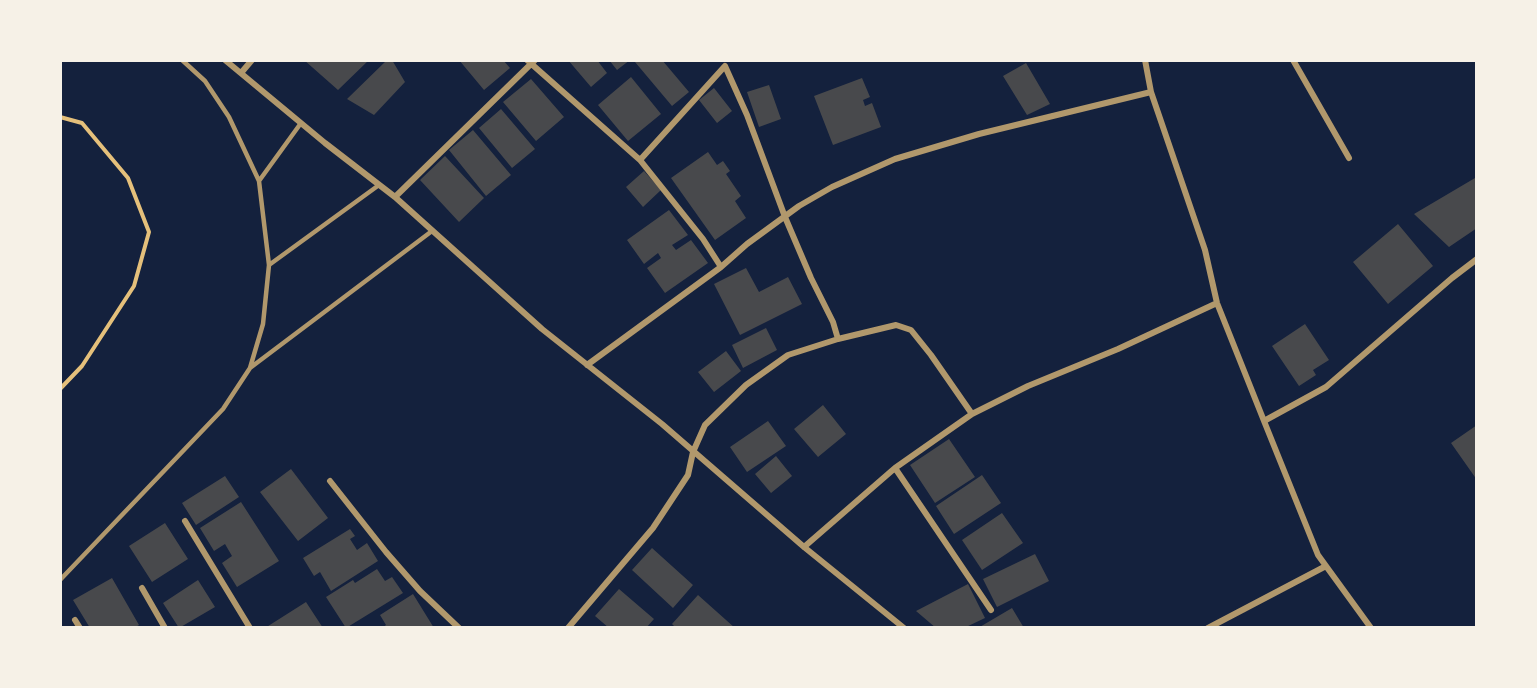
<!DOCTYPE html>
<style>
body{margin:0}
#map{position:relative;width:1537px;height:688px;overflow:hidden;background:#14213d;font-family:"Golos Text",sans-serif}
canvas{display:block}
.frame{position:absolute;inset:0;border:62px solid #f6f1e7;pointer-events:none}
</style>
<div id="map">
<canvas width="1537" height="688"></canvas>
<div class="frame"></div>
</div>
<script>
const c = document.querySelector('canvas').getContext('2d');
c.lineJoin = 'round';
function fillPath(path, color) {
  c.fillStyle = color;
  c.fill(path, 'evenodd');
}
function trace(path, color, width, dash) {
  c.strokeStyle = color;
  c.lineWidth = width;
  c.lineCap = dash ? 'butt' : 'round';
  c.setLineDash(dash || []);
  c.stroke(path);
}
fillPath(new Path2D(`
 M304,60H369L338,90Z
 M387,60H392L405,82L374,115L347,99Z
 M459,60H503L510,68L484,90Z
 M568,60H597L607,73L591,87Z
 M609,60H630L617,70Z
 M637,60H662L689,92L672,106L635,62Z
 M1026,63L1050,104L1027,115L1003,76Z
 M631,77L661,114L628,141L598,105Z
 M862,78L870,97L863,100L865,106L872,103L881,127L833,145L814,96Z
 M531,79L564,117L536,141L503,102Z
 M769,85L781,119L759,127L747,92Z
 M714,88L732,111L717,123L699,100Z
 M501,109L535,149L512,168L479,128Z
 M473,130L511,175L486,196L449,150Z
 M708,152L717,165L723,161L730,171L726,174L741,196L735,201L746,218L715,240L671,178Z
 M445,156L484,198L459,222L420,180Z
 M644,171L661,190L643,207L626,187Z
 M1475,178L1477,181V228L1449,247L1414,214Z
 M669,210L688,235L672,245L676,250L691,240L708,263L665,293L647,268L661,258L658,253L644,264L627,240Z
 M1398,224L1433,266L1388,304L1353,262Z
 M746,268L759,292L788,277L802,304L740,335L714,284Z
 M1305,324L1329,360L1313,370L1316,375L1299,386L1272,346Z
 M766,328L777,350L743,368L732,345Z
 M726,351L741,371L714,392L698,372Z
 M823,405L846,434L818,457L794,429Z
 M768,421L786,446L747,472L730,447Z
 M1477,425V480L1451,443Z
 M949,439L975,477L935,503L910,465Z
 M776,456L792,476L771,493L755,474Z
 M291,469L328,518L298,541L260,492Z
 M982,475L1001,503L954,534L936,506Z
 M225,476L239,497L196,525L182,503Z
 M241,502L279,561L237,587L222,563L232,556L225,544L214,551L200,528Z
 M1002,513L1023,543L982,570L962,540Z
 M165,523L188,559L152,582L129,546Z
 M350,529L355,536L350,539L357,550L367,543L378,561L331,591L320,572L314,576L303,558Z
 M652,548L693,585L673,608L632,570Z
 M1035,554L1049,581L997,607L983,579Z
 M377,569L385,581L392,577L403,593L346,628L326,597L353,580L355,583Z
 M112,578L139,625L134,628H90L73,600Z
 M198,580L215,607L179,628L163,603Z
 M968,584L985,618L964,628H936L916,611Z
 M619,589L654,619L646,628H609L595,616Z
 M413,594L434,628H382L386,625L380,615Z
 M698,595L735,628H676L672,624Z
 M306,602L323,628H265Z
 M1012,608L1024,628H978Z`), '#48494c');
trace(new Path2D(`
 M60,117L82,123L128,178L149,232L134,286L82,366L60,389`), '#e5c07b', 4);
trace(new Path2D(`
 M259,181L301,123
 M269,265L379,185
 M250,368L432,231
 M60,580L223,409L250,368L263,324L269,265L259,181L229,117L205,81L182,60`), '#b1986c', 4.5);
trace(new Path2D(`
 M225,60L325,143L395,197L542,329L662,424L804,547L904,628
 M527,60L640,160L703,239L721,267
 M1145,60L1151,92L1205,250L1217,303L1264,421L1318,555L1371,628
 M1293,60L1349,158
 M241,73L252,60
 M640,160L725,66L747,115L785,217L811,278L833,322L838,339
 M395,197L535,60
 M587,365L721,267L747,244L799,206L832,187L895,159L979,134L1151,92
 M1264,421L1326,387L1452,278L1477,259
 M895,468L991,610
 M330,481L386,552L420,591L459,628
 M185,521L250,628
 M804,547L895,468L972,414L1028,386L1118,349L1217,303
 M142,588L165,628
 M75,620L80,628
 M568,628L653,528L688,475L693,452L705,425L746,385L788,355L838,339L896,325L911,330L931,355L972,414
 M1208,628L1326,566`), '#b1986c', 6);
</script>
